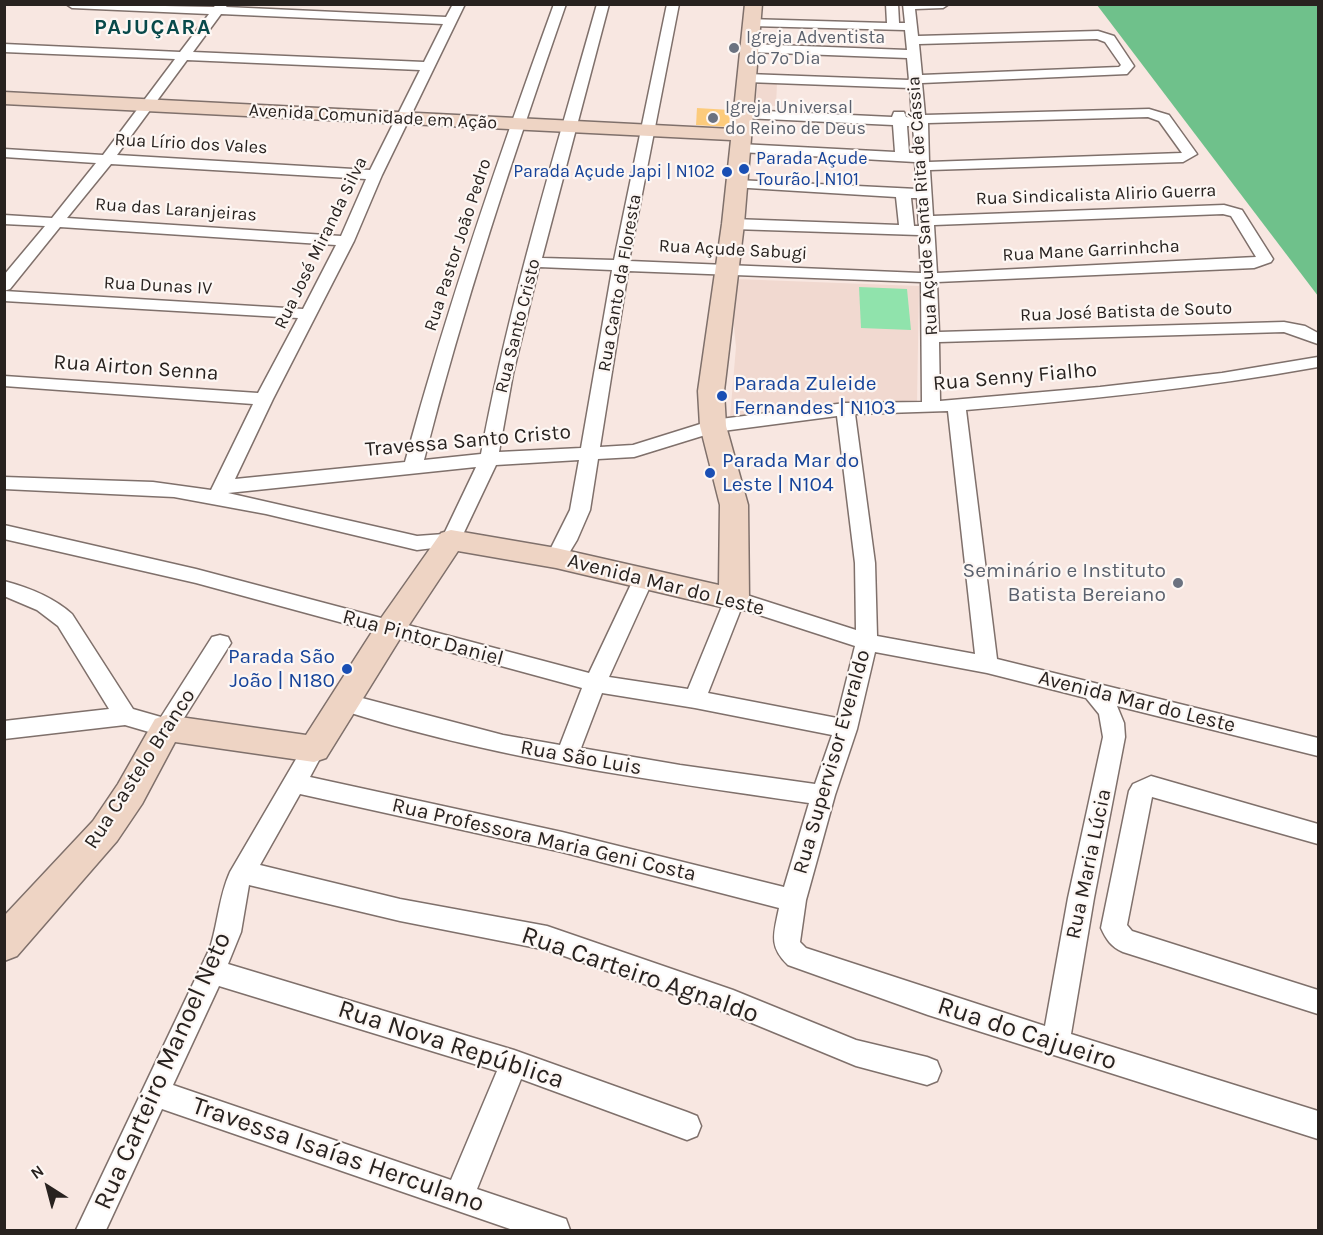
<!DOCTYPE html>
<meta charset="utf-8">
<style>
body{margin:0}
#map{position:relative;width:1323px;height:1235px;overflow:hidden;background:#f8e7e1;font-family:Karla,sans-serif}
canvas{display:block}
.frame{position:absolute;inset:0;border:6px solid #28221f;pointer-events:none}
.north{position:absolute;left:18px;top:1157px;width:60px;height:60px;-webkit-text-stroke:4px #fdf7f4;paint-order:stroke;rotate:324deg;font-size:16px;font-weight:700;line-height:24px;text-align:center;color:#28221f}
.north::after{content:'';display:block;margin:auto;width:21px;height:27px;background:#28221f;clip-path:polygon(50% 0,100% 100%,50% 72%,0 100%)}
</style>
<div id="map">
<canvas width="1323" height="1235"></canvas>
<div class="frame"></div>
<div class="north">N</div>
</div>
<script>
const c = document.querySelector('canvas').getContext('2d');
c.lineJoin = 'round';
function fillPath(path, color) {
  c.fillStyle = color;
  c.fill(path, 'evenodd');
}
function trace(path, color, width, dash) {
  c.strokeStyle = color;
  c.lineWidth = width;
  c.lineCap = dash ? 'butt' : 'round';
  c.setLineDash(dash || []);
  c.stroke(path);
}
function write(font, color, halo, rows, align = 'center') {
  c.font = font + ' Karla,sans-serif';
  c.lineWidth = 4.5;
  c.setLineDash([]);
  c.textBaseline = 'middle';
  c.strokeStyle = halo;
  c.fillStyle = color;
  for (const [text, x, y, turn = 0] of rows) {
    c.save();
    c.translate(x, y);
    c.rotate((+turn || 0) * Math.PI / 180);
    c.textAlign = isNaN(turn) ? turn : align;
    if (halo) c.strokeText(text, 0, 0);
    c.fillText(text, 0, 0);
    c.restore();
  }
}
fillPath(new Path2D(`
 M758,83H777L776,106L755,105Z
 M735,279L919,286L917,403L730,417L736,347L733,318Z`), '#f1d9d0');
fillPath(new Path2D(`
 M859,287L907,289L911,330L861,328Z`), '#90e3ac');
fillPath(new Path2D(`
 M1097,5H1318V296Z`), '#6fc18b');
fillPath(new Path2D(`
 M697,108L730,110L729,127L696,125Z`), '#fccb7c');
const street = new Path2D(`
 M66,4L214,7L216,4H228L226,7L446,17L453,4H465L382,175L354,241L273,399L235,479L405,462C447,307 499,155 554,4H566C514,154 463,306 424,460L481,454C509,302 555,153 597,4H609L542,258L614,260L667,4H679L629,261L921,273L919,235L733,229L725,224L733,219L899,225L896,197L732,187L730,184L737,180L917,189L915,162L740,152L733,148L740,144L895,152L893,125L744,118L737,114L744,110L892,117L894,112H904L906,117L912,118L910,88L747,82L740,78L747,74L909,80L907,58L749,52L743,48L749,44L907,50L905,30L751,26L747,25V19L887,23L886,4H898L899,23H905L903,4H949L943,8L915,9L918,36L1098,31L1114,36L1134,66L1127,74L922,83L925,115L1149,109L1169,115L1197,154L1183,162L930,170L933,216L1224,205L1242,210L1273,259L1271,262L1254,268L937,282L939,332L1284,322L1305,326L1318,333V344L1284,332L939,342L940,401L1100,387L1222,373L1318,357V367C1201,388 1084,400 966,410L997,659L1318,738V756L1117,706L1124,723L1125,737L1094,898L1071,1034L1318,1111V1139L928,1015L788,965C768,946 774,933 779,908L562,852L300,794L260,865L400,899L547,926L733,990L856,1040L927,1057L937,1061L941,1071L937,1081L927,1085L856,1066L730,1014L547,950L400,921L249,885L241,932L228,964L514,1050L687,1112L697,1116L701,1126L697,1136L687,1140L521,1079L477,1189L566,1219L570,1230H513L162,1109L106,1230H76L210,948C218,923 219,896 230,872L306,742L314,740L322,742L325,749L310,777L562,832L784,887L809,803C650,780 489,758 335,708L332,702L335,696L343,693L503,735L560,745L582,688L196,583L4,539V525L196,569L589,673L633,580L636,575L643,573L650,575L653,580L609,677L688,689L727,594L734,591L856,630L855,563L837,416L715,432L634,457L598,459L590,510L577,540L563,563L556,565L549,563L546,558L570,510L579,460L496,465L458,545L417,550L266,514L174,497L4,489V477L153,482L211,490L253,404L4,386V376L258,393L298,318L4,301V291L303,309L336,245L60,227L10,289L4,291V275L45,226L4,224V215L52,218L96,163L4,157V149L103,155L175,59L4,52V44L180,52L209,14L72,8ZM221,14L443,24L424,62L193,52ZM1097,39L1105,42L1121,65L1119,67L922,75L919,44ZM187,60L420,70L370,170L117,155ZM1148,117L1159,121L1182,153L929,162L928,123ZM907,126H913L915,153H909ZM111,164L366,179L341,236L67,218ZM911,198H917L919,226H914ZM1223,214L1231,216L1256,257L937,273L934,225ZM539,267L612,270L581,448L499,452L513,374ZM628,271L921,282L922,402L845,403L713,420L633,445L600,447ZM948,411L975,654L877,636L875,563L855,414ZM476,467L444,534L417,536L228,493ZM741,609L855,646L837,718L708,693ZM875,652L987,673L1086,698L1099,714L1103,737L1068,898L1045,1026L806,948L800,942L806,900L835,795L857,729ZM602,693L695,708L832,735L815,784L680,765L581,748ZM219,986L497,1071L451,1180L173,1085Z
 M4,581C30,588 53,597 72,614L133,709L161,717L212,637L220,635L228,637L231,643L174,734L166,737L125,725L4,739V721L109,709L58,626L37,610L4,596Z
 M1151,776L1318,824V844L1152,797L1127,925L1132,931L1318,990V1014L1123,952C1111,947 1106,939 1101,928L1129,791L1133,784Z`);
const secondary = new Path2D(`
 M745,4H762L744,224L724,391L726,426L748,505L749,599L744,607L734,610L556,568L458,551L401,637L326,758L314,762L175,742L142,804L117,841L17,956L4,961V916L93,821L118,784L155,719L166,715L306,735L379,621L441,533L451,530L556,548L719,585L720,505L700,426L698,391L722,224L731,140L4,104V92L732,129Z`);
trace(street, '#7f706b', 3);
trace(secondary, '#7f706b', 3);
fillPath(street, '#fff');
fillPath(secondary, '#eed4c4');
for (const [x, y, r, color] of [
 [734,48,6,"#6b7280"],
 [713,118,6,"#6b7280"],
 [744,169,6,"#1a4fb4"],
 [727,172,6,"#1a4fb4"],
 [722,396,6,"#1a4fb4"],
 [710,473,6,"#1a4fb4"],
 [1178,583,6,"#6b7280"],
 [347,669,6,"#1a4fb4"]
]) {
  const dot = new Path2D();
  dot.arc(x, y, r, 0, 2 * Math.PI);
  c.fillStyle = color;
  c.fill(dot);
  trace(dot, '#fdf7f4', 2);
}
write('18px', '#5b616d', '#fdf7f4', [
 ["Igreja Adventista",746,38],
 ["do 7º Dia",746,59],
 ["Igreja Universal",725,108],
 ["do Reino de Deus",725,129]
], 'left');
write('18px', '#28221f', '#fdf7f4', [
 ["Avenida Comunidade em Ação",373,117,3],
 ["Rua Lírio dos Vales",191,144,3],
 ["Rua Sindicalista Alirio Guerra",1096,195,-2],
 ["Rua Açude Santa Rita de Cássia",923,206,-94],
 ["Rua das Laranjeiras",176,210,4],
 ["Rua José Miranda Silva",321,243,-64],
 ["Rua Pastor João Pedro",458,245,-72],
 ["Rua Açude Sabugi",733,250,3],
 ["Rua Mane Garrinhcha",1091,251,-3],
 ["Rua Canto da Floresta",620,283,-80],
 ["Rua Dunas IV",158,286,3],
 ["Rua José Batista de Souto",1126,312,-2],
 ["Rua Santo Cristo",518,326,-76]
]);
write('18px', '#164399', '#fdf7f4', [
 ["Parada Açude",756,159],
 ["Tourão | N101",756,180],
 ["Parada Açude Japi | N102",715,172,"right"]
], 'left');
write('21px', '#28221f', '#fdf7f4', [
 ["Rua Airton Senna",136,368,4],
 ["Rua Senny Fialho",1015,377,-5],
 ["Travessa Santo Cristo",468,441,-5],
 ["Avenida Mar do Leste",666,585,14],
 ["Rua Pintor Daniel",423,638,15],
 ["Avenida Mar do Leste",1137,702,14],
 ["Rua São Luis",581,758,10],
 ["Rua Supervisor Everaldo",832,762,-74],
 ["Rua Castelo Branco",140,769,-57],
 ["Rua Professora Maria Geni Costa",544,840,13],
 ["Rua Maria Lúcia",1089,864,-78]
]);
write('21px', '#164399', '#fdf7f4', [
 ["Parada Zuleide",734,384],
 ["Fernandes | N103",734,408],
 ["Parada Mar do",722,461],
 ["Leste | N104",722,485],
 ["Parada São",335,657,"right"],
 ["João | N180",335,681,"right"]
], 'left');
write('21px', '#5b616d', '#fdf7f4', [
 ["Seminário e Instituto",1166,571],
 ["Batista Bereiano",1166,595]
], 'right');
c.letterSpacing = '1.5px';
write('bold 22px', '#08494a', '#fdf7f4', [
 ["PAJUÇARA",153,28]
]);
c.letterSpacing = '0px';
write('26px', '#28221f', '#fdf7f4', [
 ["Rua Carteiro Agnaldo",640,975,19],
 ["Rua do Cajueiro",1027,1034,18],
 ["Rua Nova República",451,1045,18],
 ["Rua Carteiro Manoel Neto",163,1071,-66],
 ["Travessa Isaías Herculano",338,1155,19]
]);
</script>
